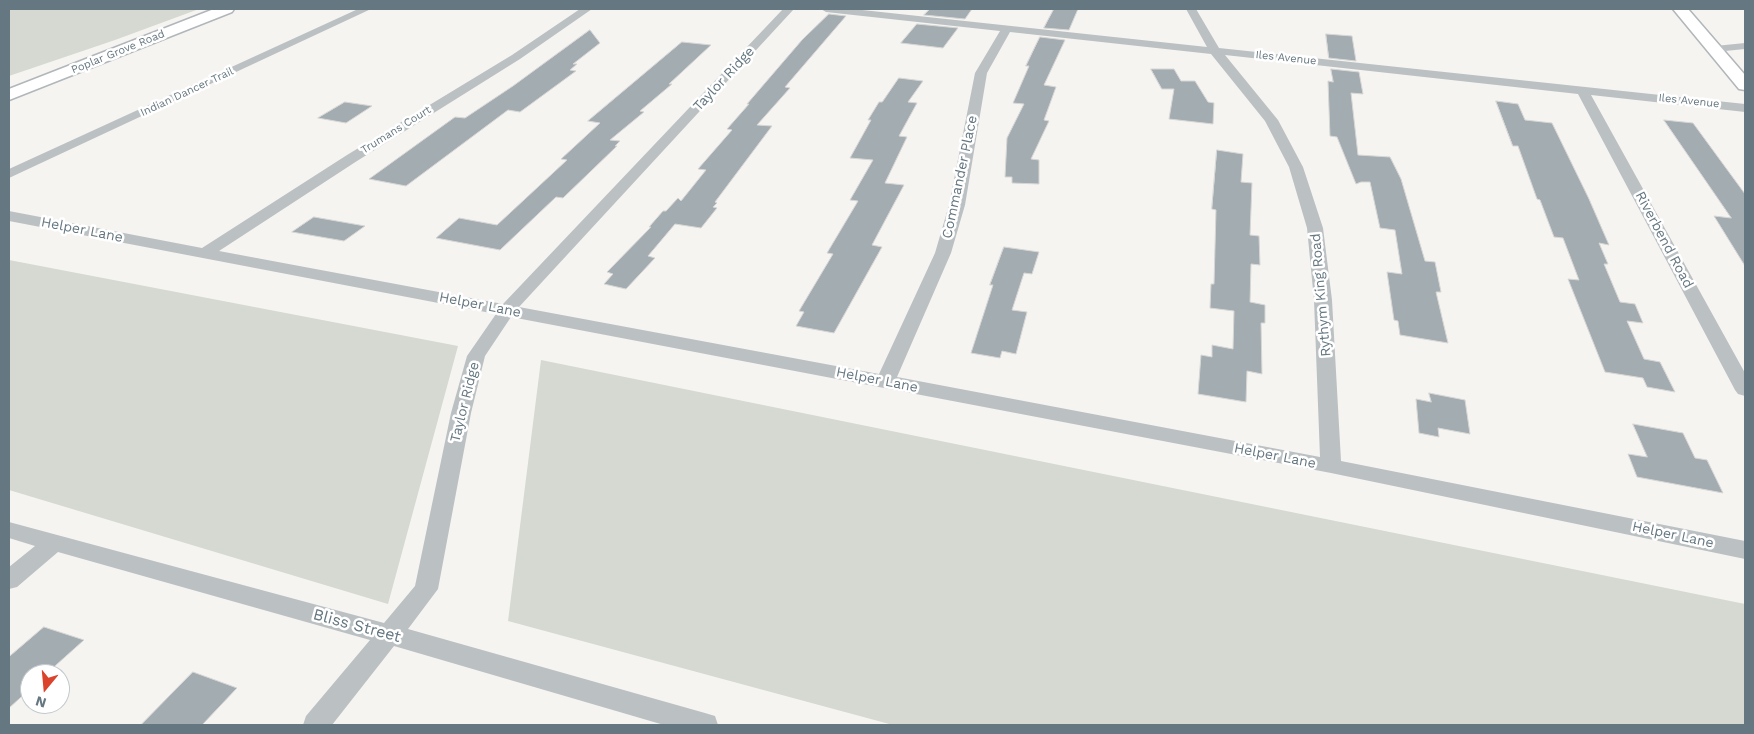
<!DOCTYPE html>
<style>
body{margin:0}
#map{position:relative;width:1754px;height:734px;overflow:hidden;background:#f5f4f1;font-family:"Work Sans",sans-serif}
canvas{display:block}
.frame{position:absolute;inset:0;border:10px solid #657781;pointer-events:none}
.north{position:absolute;left:20px;top:664px;width:50px;height:50px;box-sizing:border-box;background:#fff;border:1px solid #c1c9cd;border-radius:50%;rotate:197deg;font-size:14px;font-weight:700;line-height:20px;text-align:center;color:#657781}
.north::after{content:'';display:block;margin:auto;width:18px;height:22px;background:#da432c;clip-path:polygon(50% 0,100% 100%,50% 72%,0 100%)}
</style>
<div id="map">
<canvas width="1754" height="734"></canvas>
<div class="frame"></div>
<div class="north">N</div>
</div>
<script>
const c = document.querySelector('canvas').getContext('2d');
c.lineJoin = 'round';
function fillPath(path, color) {
  c.fillStyle = color;
  c.fill(path, 'evenodd');
}
function trace(path, color, width, dash) {
  c.strokeStyle = color;
  c.lineWidth = width;
  c.lineCap = dash ? 'butt' : 'round';
  c.setLineDash(dash || []);
  c.stroke(path);
}
function write(font, color, halo, rows, align = 'center') {
  c.font = font + ' "Work Sans",sans-serif';
  c.lineWidth = 5;
  c.setLineDash([]);
  c.textBaseline = 'middle';
  c.strokeStyle = halo;
  c.fillStyle = color;
  for (const [text, x, y, turn = 0] of rows) {
    c.save();
    c.translate(x, y);
    c.rotate((+turn || 0) * Math.PI / 180);
    c.textAlign = isNaN(turn) ? turn : align;
    if (halo) c.strokeText(text, 0, 0);
    c.fillText(text, 0, 0);
    c.restore();
  }
}
fillPath(new Path2D(`
 M9,9H199L115,40L9,76Z
 M9,260L458,346L388,604L9,490Z
 M541,360L1745,604V725H893L508,621Z`), '#d5d9d1');
const building = new Path2D(`
 M930,9H972L965,19L924,15Z
 M1054,9H1078L1069,30L1044,28Z
 M829,14L846,16L785,87L790,88L757,125L772,126L715,202L717,203L713,207L717,208L701,228L675,224L648,256L655,258L626,289L604,284L613,274L607,272L651,227H649L663,211H666L678,198L681,201L706,170L698,169L732,130L727,129L749,104H747L802,40Z
 M917,24L958,28L943,48L901,43Z
 M590,30L600,43L573,64H577L570,70L576,71L520,112L508,110L406,186L369,179L455,117L465,118L513,86Z
 M1326,34L1352,36L1356,61L1329,58Z
 M1040,37L1065,40L1044,85L1056,87L1044,120L1049,121L1031,159L1039,160V184L1012,183V177H1005L1007,138L1024,104L1013,103L1029,66H1026Z
 M682,42L711,45L669,84H672L640,111L644,112L610,140L620,141L615,146H617L563,198L556,197L500,250L436,238L459,218L497,225L567,160L561,159L600,123L588,121Z
 M1151,69H1174L1181,81H1195L1208,102L1214,103L1213,124L1169,119L1174,89H1162Z
 M1331,69L1359,72L1363,94L1351,93L1358,155L1390,157L1401,179L1425,261L1435,262L1441,292H1436L1448,343L1400,335L1398,321L1394,320L1387,272L1402,274L1395,230L1380,228L1370,182H1361L1356,184L1337,137L1330,136L1328,81L1333,82Z
 M899,78L923,81L908,102L917,103L899,136L907,137L885,183L904,185L872,245L882,247L834,333L796,326L804,312L799,311L833,254L827,253L858,201L850,200L873,160L850,158L871,120H868L879,102H882Z
 M1496,101L1518,104L1525,120L1552,123L1589,199L1609,245L1599,243L1608,264H1604L1620,302L1635,304L1643,323L1627,321L1644,359L1660,362L1675,392L1647,387L1643,378L1605,372L1568,279L1579,280L1563,238L1554,237L1540,200L1537,199L1518,146H1513Z
 M345,102L372,106L346,123L318,118Z
 M1664,120L1693,123L1745,194V266L1714,216L1731,218Z
 M1217,150L1243,154L1241,182L1252,183L1250,235L1259,236L1260,265L1251,264L1250,302L1265,305V323H1261L1262,374L1247,371L1246,402L1198,394L1201,355L1212,357V345L1233,349L1234,311L1210,308L1211,284H1214L1216,210L1212,209Z
 M314,217L365,226L344,241L292,232Z
 M1004,247L1039,252L1032,274L1024,273L1012,310L1027,312L1016,354L1002,351L1000,358L971,353L993,285H990Z
 M1429,393L1465,400L1470,434L1438,428L1439,437L1419,433L1416,399L1431,402Z
 M1633,424L1683,433L1695,458L1707,460L1723,493L1637,477L1628,454L1647,457Z
 M44,627L84,640L46,674H30V689L9,708V657Z
 M193,672L237,688L202,725H141Z`);
fillPath(building, '#a3acb1');
trace(building, '#d6d6d4', 1);
const secondary = new Path2D(`
 M214,9H234L232,12L9,100V89Z
 M1673,9H1688L1745,75V90L1739,89Z`);
trace(secondary, '#b0b6ba', 3);
fillPath(new Path2D(`
 M358,9H371L9,178V169Z
 M580,9H592L520,59L357,161L219,251L503,304L783,9H794L519,307L879,374L935,253L949,205L975,73L1000,31L826,12L821,9H853L1207,47L1186,9H1196L1219,48L1745,104V112L1591,95L1745,373V396L1738,394L1735,390L1578,94L1225,55L1278,120L1303,167L1323,228L1332,300L1341,461L1745,541V559L1331,473L511,317L485,356L471,413L438,589L408,629L705,713L715,716L718,725H664L394,646L332,725H303L306,716L370,640L58,552L17,587L9,589V567L35,546L9,538V522L384,623L415,586L451,413L467,356L496,314L9,221V211L202,248L347,155L512,55ZM1010,32L1211,54L1265,121L1289,167L1307,228L1314,300L1320,457L897,377L951,253L965,205L987,73Z
 M1745,43V49L1715,52L1709,49L1715,46Z`), '#bbc0c3');
fillPath(secondary, '#fff');
write('11px', '#657781', '#fff', [
 ["Poplar Grove Road",118,52,-22],
 ["Iles Avenue",1286,58,6],
 ["Indian Dancer Trail",187,92,-25],
 ["Iles Avenue",1689,101,6],
 ["Trumans Court",396,130,-32]
]);
write('14px', '#657781', '#fff', [
 ["Taylor Ridge",724,79,-47],
 ["Commander Place",960,177,-78],
 ["Helper Lane",82,230,11],
 ["Riverbend Road",1664,240,62],
 ["Rythym King Road",1321,295,-95],
 ["Helper Lane",480,305,11],
 ["Helper Lane",877,380,11],
 ["Taylor Ridge",465,402,-76],
 ["Helper Lane",1275,456,11],
 ["Helper Lane",1673,535,12]
]);
write('16px', '#657781', '#fff', [
 ["Bliss Street",357,626,15]
]);
</script>
